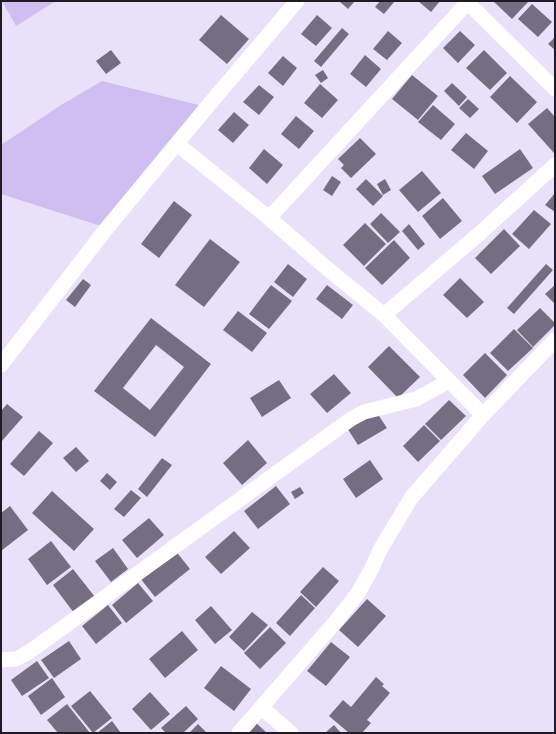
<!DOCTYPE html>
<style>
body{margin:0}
#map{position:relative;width:556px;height:734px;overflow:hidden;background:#e9e1f9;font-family:"IBM Plex Serif",serif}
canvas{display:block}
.frame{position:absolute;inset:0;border:2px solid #1e1b24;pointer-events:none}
</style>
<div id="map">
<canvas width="556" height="734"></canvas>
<div class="frame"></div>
</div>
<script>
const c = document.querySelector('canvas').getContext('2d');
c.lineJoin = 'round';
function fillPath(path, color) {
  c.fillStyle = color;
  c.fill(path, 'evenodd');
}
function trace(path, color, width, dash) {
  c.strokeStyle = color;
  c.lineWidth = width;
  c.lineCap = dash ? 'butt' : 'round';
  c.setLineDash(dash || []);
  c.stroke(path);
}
fillPath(new Path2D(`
 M2,1H56L16,26Z
 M102,81L207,107L107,228L1,194V145L61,105Z`), '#d0bef1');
fillPath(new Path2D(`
 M339,1H355L348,9Z
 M380,1H395L384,14L375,7Z
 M418,1H440L431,12Z
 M493,1H529L512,19Z
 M532,4L552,22L538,37L518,19Z
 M221,15L249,39L227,64L199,40Z
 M317,15L332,28L316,46L301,34Z
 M342,28L349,34L321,67L314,61Z
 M388,31L402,43L387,60L373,49Z
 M460,31L475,45L458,63L443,48Z
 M555,37V50L548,44Z
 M111,50L121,63L106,74L96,61Z
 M484,50L507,73L490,90L466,68Z
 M365,55L381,69L366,87L350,74Z
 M283,56L297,68L283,86L268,73Z
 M323,70L328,78L321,83L315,75Z
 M412,75L438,96L418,120L392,99Z
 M510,76L537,102L517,123L490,97Z
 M452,83L467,97L459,106L444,91Z
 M320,84L338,100L322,118L304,103Z
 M259,85L274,97L259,115L243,102Z
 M468,99L479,109L470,118L459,108Z
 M433,105L455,124L441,140L418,122Z
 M547,108L555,117V152L554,153L528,124Z
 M234,112L249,125L233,143L218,130Z
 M296,116L314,131L299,149L281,134Z
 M466,133L488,151L474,169L451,150Z
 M360,138L376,154L351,178L341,168L344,165L338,159Z
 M264,149L283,165L267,184L249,168Z
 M520,149L533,168L495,194L482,176Z
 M422,171L441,193L418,212L399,190Z
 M332,176L341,182L332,196L323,190Z
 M366,179L383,196L373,206L356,189Z
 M385,179L391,190L383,195L377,184Z
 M555,193V212L545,205Z
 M443,198L462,221L440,239L422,216Z
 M174,201L192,215L159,258L141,244Z
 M534,210L551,224L529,249L512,234Z
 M381,213L400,232L388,243L370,224Z
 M365,223L386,244L364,266L343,245Z
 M409,224L425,244L418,250L402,231Z
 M504,229L520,246L491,274L475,258Z
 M210,239L240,262L204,307L175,285Z
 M394,240L410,258L382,285L365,268Z
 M288,264L307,279L293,297L274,282Z
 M546,264L553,270L514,314L507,308Z
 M460,278L484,302L467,318L443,295Z
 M83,279L91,285L75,307L66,300Z
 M271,285L292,301L269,329L249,314Z
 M327,285L353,305L342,319L316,299Z
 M555,285V304L545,294Z
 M540,308L555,323V325L533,347L517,330Z
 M238,311L267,333L252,352L223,330Z
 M151,318L211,364L155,437L94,391ZM156,345L184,367L150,410L123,388Z
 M514,329L533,348L508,371L490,353Z
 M389,346L420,377L398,398L368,367Z
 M485,353L507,375L485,398L463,375Z
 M334,374L351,393L327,413L310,394Z
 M279,380L291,398L262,417L250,398Z
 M449,400L466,416L441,440L425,424Z
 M7,404L23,417L1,442V411Z
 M375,410L387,428L358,445L347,428Z
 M424,425L440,441L418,462L403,446Z
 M39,431L53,443L24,476L10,464Z
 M248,440L267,463L242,485L223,463Z
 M76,447L89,461L76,472L63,458Z
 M162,458L172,465L147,497L138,489Z
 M370,460L383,479L356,498L343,479Z
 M107,473L117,482L110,490L100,481Z
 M276,486L290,504L258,529L244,511Z
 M300,487L304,493L295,499L291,492Z
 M131,490L141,498L124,517L114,509Z
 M52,491L94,529L74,551L32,513Z
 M10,506L28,530L1,551V513Z
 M149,518L164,535L137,558L122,540Z
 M234,531L250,548L221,574L205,557Z
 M51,541L71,567L47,585L28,559Z
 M113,548L128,569L111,582L95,561Z
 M175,550L190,569L155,597L140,578Z
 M323,567L339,581L316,607L300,592Z
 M73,569L95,597L74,613L53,585Z
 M138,583L153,601L126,623L112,605Z
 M301,595L315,608L290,636L276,623Z
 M367,599L386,616L358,647L339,630Z
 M108,605L122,623L96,644L82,626Z
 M211,606L232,630L215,644L195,620Z
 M252,612L268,625L244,651L229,637Z
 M270,627L286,643L260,669L244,653Z
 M182,631L198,650L165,678L149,659Z
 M69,641L81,659L54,678L41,660Z
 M331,642L350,657L326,686L307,671Z
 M37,661L49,678L22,696L11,680Z
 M221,666L251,689L234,711L204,688Z
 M376,677L384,684L382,686L390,693L367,720L371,723L362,733H349L329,716L343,700L351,707Z
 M52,678L65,697L41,715L28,696Z
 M90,691L112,718L93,733L71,706Z
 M150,692L170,714L151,730L132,709Z
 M67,704L90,733H58L47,720Z
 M186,706L198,719L183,733H166L161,728Z
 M112,721L121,733H97Z
 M255,722L267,733H246Z
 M198,724L207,733H189Z
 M334,725L341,733H325Z`), '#756e83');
trace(new Path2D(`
 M466,1L555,89
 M177,144L269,218L323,265L384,315L483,415L411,498L380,550L371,570L358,593L337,620L239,733
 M269,218L469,1
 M384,315L479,234L555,165
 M1,365L107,228L207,107L297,1
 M483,415L555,340
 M1,660L16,659L29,652L351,419L364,412L416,399L449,381
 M262,708L291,733`), '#fff', 15);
</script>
